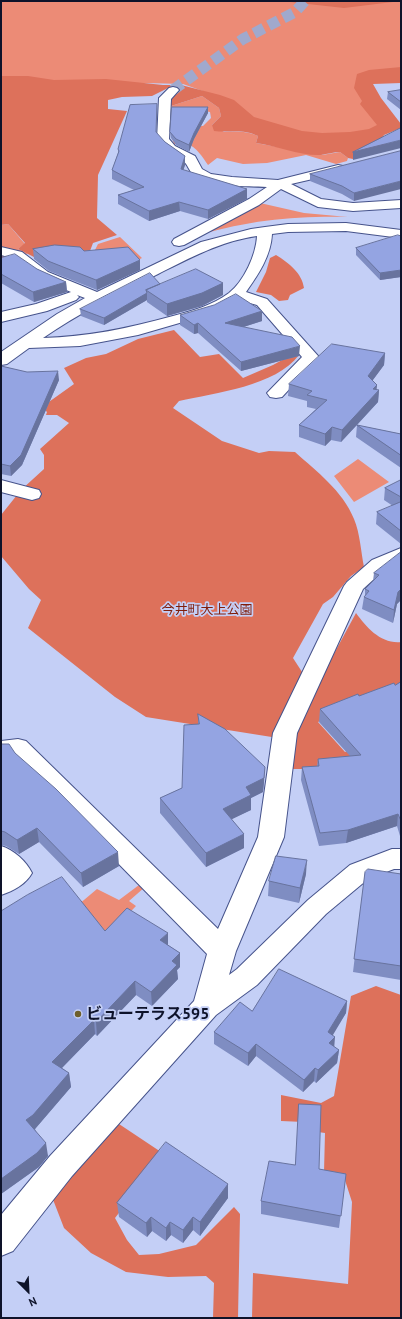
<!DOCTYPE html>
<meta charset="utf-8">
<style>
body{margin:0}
#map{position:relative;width:402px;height:1319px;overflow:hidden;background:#c4cff6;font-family:"PT Sans",sans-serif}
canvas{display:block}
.frame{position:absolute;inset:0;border:2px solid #0e132a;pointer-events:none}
.north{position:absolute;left:8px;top:1271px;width:40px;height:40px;-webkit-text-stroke:3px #c4cff6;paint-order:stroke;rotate:156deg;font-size:11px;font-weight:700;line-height:16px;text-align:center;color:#0e132a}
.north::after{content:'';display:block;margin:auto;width:14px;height:18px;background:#0e132a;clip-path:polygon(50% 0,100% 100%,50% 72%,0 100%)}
</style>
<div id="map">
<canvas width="402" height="1319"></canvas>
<div class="frame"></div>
<div class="north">N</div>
</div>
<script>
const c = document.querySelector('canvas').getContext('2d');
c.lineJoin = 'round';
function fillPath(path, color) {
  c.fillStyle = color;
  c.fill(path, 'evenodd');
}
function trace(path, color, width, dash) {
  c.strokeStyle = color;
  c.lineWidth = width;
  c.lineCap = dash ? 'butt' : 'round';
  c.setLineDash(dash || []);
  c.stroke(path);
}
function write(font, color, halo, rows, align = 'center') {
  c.font = font + ' "PT Sans","Noto Sans JP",sans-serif';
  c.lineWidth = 3.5;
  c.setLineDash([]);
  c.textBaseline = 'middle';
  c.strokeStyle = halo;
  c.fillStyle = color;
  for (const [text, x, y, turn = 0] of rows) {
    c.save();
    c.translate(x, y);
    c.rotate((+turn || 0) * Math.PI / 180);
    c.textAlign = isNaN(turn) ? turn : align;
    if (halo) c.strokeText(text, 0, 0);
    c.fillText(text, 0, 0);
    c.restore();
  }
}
fillPath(new Path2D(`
 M1,1H401V74H358L388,127L341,145L250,124L214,95L183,84L145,83L1,96Z
 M202,96L219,108L221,116L212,125L224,132C237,131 246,131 258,136L256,143L322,155L340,152L348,158L347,161L336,164L306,155L267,163L243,164L217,158L208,165C203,158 196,146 187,144C184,143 178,144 174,144L172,138L174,125L203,126L211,118L210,112L194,109H172L171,106Z
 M260,203L304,213L348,217C294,216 252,220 199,235Z
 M8,224L25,244L18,249L28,254L1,258V225Z
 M120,237L142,258L134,262L94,252L98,244Z
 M358,459L389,482L354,502L334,476Z
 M143,882L145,887L129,901L136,906L1,1046L78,905L97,889L119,900Z`), '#ec8b76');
fillPath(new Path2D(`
 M281,1H401L344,8Z
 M401,67V83L373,84L381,98L401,124V128L384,135L381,140L389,148L353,159L348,158L340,152C334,152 327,154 321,155C300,156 277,146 256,143L258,136C241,128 231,133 214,131L212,125L221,116L219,108L202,96L171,106V98L180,90L168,88L152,96L122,97L108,100V109L127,111L98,175L97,218L117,235L93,243L90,251L36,258L18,249L25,243L8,224L1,225V76H28L54,80L106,79L163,85H181L220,95L234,100L254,117L302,131L322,133L350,132L369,129L377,125L360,104L362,101L354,88L357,74L369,70Z
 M276,255C289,263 302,273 304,288L290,295L288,300L279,301L271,295L256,292L266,272L270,258Z
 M174,330L200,357L219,354L243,378L273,365L293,354L299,355C276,386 215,393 179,401L173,408L222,441L259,453L269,451L295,452C317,472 342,490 354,519C360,533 361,552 364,567L351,576L333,597L323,604L293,658L304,675L278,738L146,717L115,697L28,628L41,600L29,589L1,556V515L21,490L44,469V455L40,449L69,423L57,415H46L47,412L45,410L46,404L74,384L64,368L86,358L106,354L138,339Z
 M356,613C367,628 381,644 401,642V686L318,722L345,752L362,744L367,749L335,769H290L291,733Z
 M376,986L401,995V1318H252L253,1273L348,1284L352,1202L343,1174L324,1172L325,1133L304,1130V1122L281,1121V1095L321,1103L334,1096L351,996Z
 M119,1124L164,1154L115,1218L127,1240L139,1255L159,1254L196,1245L234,1207L240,1214L238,1318H213L214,1283L206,1276L168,1277L126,1272L91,1253L64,1228L52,1197L78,1165Z`), '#dd715b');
trace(new Path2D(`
 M173,90L243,39L295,12L305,1`), '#a0a9cd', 11, [11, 5.5]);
const minor = new Path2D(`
 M173,87L177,88L179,90L171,99L169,139L175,146L195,156L202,169L211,174L232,177L278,180L338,165L343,166L345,169L343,172L291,184L321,199L353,203L401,200V208L353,211L318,207L281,189L259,205L184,245L179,246L174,245L172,242L174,239L249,199L267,187C246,186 212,187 194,175C189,172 188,164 183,161C172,153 166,153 157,140L159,98L169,88Z
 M346,223L401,230V238L346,231L288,232L272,234C271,256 258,275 246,292L267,299L319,357L282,397L276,398L270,397L267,393L302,357L257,305L239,300L214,313L138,335L80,346L29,348L7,364L1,365V352L57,314L85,298L77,295L79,297L76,300L47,311L1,322V312L36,304L71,292L38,278L12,258L1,255V247L22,252L48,272L97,292L201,242L251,229L265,227L288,224ZM257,236C256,255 244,281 229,293C213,305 192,311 173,316C130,328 87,337 43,338C79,313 118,294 158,274C190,258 221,241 257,236Z
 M1,480L39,490L41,494L39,498L32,500L1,492Z
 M401,548V562L386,568L363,589L297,733L284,837L236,951L229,975L237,969L308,900L350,865L392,849H401V869H394L368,879L326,914L257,985L216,1015L72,1176L13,1251L1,1256V1215L50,1156L194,1001L207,954L13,756L1,757V741L18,739L26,741L218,929L258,837L273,733L344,586L347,582L372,560Z
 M1,846C14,850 26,861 32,873C26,884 13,891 1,895Z`);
trace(minor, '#46538b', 2);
fillPath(minor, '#fff');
fillPath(new Path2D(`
 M401,90V110L387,99L388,92Z
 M157,104L156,133L165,142L185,156V165L183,170L247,189V199L208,219L180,211L149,221L118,204V195L134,190L112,179V170L118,153V149Z
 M208,107V113L194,139L189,152L176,145L171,138L170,132Z
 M401,151L354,201L342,194L310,181V174Z
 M401,236V277L380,280L356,255V248Z
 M33,249L84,251L140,260V270L97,290L49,271L34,259Z
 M1,258L37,269L66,282L67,292L34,302L1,283Z
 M223,283V295L202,306L167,316L147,302V300L104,325L81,316L80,309L160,284Z
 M262,311V321L243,327L299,356L241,371L198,333L194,334L180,325V315Z
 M385,353L384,365L372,381L377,385L376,390H379L378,402L357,425L401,434V468L356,437L357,425L341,442L331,440L325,446L299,437V425L316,409L307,407V401L288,396L289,384Z
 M1,366L59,380L22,465L11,476L1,474Z
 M401,480V544L376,524L377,512L393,506L384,500L385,488Z
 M401,552V600L397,604L393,623L362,609L364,597L365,596V589L373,581L374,573Z
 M401,682V836H400L397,826L346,843L319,846L301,780L302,767L317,766L318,759L350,756L319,722L320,709L395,685Z
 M198,714L264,782L263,792L251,798V810L231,819L244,834V848L206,867L160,813V798L182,788L198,724Z
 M1,744L15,753L119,866L83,887L39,842L19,854L6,846L1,845Z
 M365,872L401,874V980L353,972Z
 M306,874L299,903L268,896L269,881Z
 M1,911L105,931L168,945L180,953V967L177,970L178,979L152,1006L136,995L97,1036L95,1034L62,1068L69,1073L71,1087L35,1129L48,1156L39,1167L1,1194Z
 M347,1001L346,1013L332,1035L334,1047L339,1050L337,1063L316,1083L314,1081L303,1092L256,1056L248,1066L214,1044V1032Z
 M319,1169L346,1174L339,1228L261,1214V1201Z
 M228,1184V1198L200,1236L193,1230L183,1243L171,1235L166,1241L152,1231L147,1237L119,1217L117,1203Z`), '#7f8dc2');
fillPath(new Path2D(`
 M208,107V113L194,139L189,152V145L194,133Z
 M401,140V148L353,160V152Z
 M185,156V165L181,178V169Z
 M401,181V189L354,201V193Z
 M247,189V199L208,219V210Z
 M179,202L180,211L149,221V211Z
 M140,260V270L97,290L96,280Z
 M401,270V277L380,280V273Z
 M66,282L67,292L34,302L33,292Z
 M223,283V295L202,306L167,316V304Z
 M147,293V300L104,325V318Z
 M262,311V321L225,333V323Z
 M198,323V333L194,334V325Z
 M300,346L299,356L241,371V362Z
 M385,353L384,365L367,388L368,376Z
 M58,371L59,380L22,465L11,476L10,466Z
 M377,385L376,394L379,390L378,402L341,442L342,430L373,389Z
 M332,427L331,440L325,446V434Z
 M401,589V600L397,604L393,623L394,610L398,592Z
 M265,767L264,782L263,792L251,798V810L222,824L223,809L246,787Z
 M398,814L397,826L346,843L348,830Z
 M37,828L39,842L19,854L17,840Z
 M244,834V848L206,867V853Z
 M118,852L119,866L83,887L81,873Z
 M307,860L306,874L299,903L300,888Z
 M168,933V947L160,940Z
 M180,953V967L177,970L178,979L152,1006L151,992L172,961Z
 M135,981L136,995L97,1036L96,1022Z
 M347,1001L346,1013L327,1045L328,1032Z
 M94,1020L95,1034L54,1076L52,1062Z
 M335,1037L334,1050L329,1043Z
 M256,1044V1056L248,1066V1053Z
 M339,1050L337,1063L316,1083L318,1070Z
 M315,1068L314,1081L303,1092L304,1080Z
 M69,1073L71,1087L35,1129L28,1133L26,1120Z
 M46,1143L48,1156L39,1167L1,1194V1179Z
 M228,1184V1198L200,1236V1222Z
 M151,1217L152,1231L147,1237L146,1223Z
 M193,1217V1230L183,1243V1230Z
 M170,1222L171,1235L166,1241V1228Z`), '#68739e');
const building = new Path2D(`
 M401,90V102L388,92Z
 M157,104L156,132L165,142L185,156L181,169L247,189L208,210L179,202L149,211L118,195L144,187L112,170L119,151L118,149L130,105Z
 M172,107H208L194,133L189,145L176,139L170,132Z
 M401,128V140L353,152Z
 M401,151V181L354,193L342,186L310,174Z
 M398,235L401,236V270L380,273L356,248Z
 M55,245L80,247L84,251L128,247L140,260L96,280L48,261L33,249Z
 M15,254L37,269L66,282L33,292L1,274V258Z
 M196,269L223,283L202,293L167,304L146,290Z
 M150,273L160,284L146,290L147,293L104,318L80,309Z
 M236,294L262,311L225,323L292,337L300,346L241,362L198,323L194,325L180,315L214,305Z
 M332,344L385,353L368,376L377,385L373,389L379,390L342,430L332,427L325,434L299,425L327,400L307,395L312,391L289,384Z
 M1,366L27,372L58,371L21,455L10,466L1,464Z
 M357,425L401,434V455Z
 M401,480V497L385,488Z
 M401,502V531L377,512Z
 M401,552V589L398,592L394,610L364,597L369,591L365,589L379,575L374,573Z
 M401,682V821L398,814L348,830L320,833L302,767L319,766L318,759L361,755L320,709L358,694L359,696L394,683L395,685Z
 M198,714L225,729L265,767L264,778L246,787L251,795L223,809L244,834L206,853L160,798L182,788L184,725L199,724Z
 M1,744H9L15,753L56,789L118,852L81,873L37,828L17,840L5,832L1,831Z
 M276,856L307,860L300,888L269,881Z
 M368,869L401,874V966L354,959L365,872Z
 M62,877L105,931L127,908L168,933L160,940L180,953L172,961L177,965L151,992L135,981L96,1022L94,1020L52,1062L69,1073L33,1115L26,1120L46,1143L37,1153L1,1179V911L27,895Z
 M279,969L347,1001L328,1032L335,1037L329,1043L339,1050L318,1070L315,1068L304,1080L256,1044L248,1053L214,1032L240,1002L252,1011Z
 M299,1104L321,1105L319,1169L346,1174L341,1216L261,1201L269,1161L295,1165Z
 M166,1142L228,1184L200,1222L193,1217L183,1230L170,1222L166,1228L151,1217L146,1223L117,1203Z`);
fillPath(building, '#94a4e2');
trace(building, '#68739e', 1);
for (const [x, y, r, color] of [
 [78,1014,4,"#6e5f2c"]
]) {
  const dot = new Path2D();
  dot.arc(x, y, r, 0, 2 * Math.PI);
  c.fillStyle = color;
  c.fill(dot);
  trace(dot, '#c4cff6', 1.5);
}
write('13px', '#801e0b', '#c4cff6', [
 ["今井町大上公園",207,610]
]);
write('bold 16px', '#0e132a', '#c4cff6', [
 ["ビューテラス595",86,1014]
], 'left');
</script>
